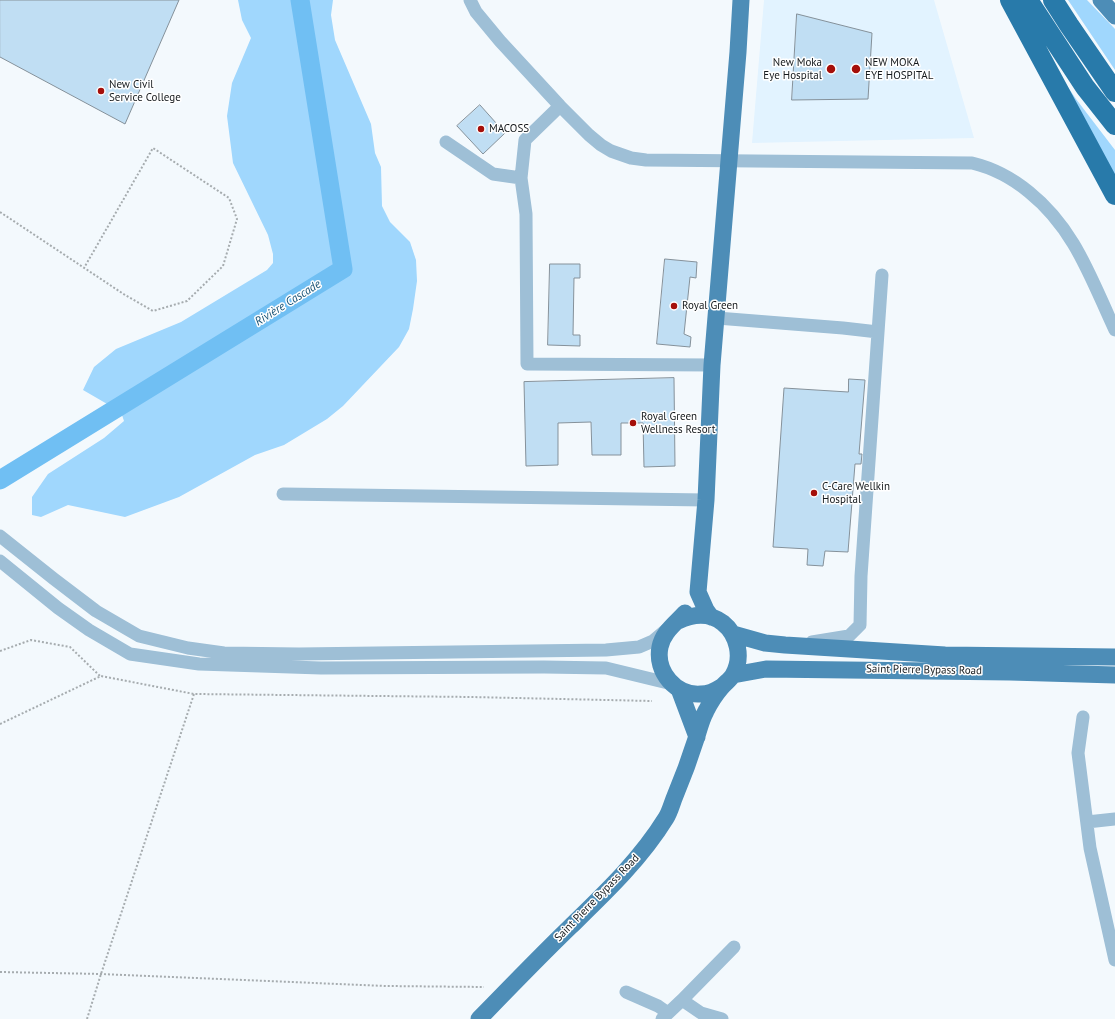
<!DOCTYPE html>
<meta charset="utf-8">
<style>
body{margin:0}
canvas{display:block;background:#f3f9fd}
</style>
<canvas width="1115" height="1019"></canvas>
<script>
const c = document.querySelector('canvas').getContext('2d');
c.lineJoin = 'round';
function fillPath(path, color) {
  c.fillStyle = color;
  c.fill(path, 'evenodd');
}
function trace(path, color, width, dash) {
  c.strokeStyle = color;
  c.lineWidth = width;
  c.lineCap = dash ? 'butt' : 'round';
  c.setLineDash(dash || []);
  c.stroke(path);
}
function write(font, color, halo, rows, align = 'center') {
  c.font = font + ' "PT Sans",sans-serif';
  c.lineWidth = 3;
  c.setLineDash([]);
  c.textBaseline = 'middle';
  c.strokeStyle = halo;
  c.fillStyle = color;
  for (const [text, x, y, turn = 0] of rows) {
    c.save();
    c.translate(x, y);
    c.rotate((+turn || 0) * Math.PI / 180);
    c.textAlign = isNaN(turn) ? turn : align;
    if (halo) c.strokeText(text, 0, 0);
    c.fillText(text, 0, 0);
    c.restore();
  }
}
fillPath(new Path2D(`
 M764,0H934L974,138L752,143Z`), '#e2f3ff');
fillPath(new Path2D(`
 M238,0H333L331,15L335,40L371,124L375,153L381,167L382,206L390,222L410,242L416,260L417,281L413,309L409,329L399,347L343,406L327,419L284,445L255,455L179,497L125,517L68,505L41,517L32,515V497L48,474L104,438L124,421L121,412L83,390L94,367L116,349L181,322L267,270L273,263V254L268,235L233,163L227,116L232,83L251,38L242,20Z
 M1068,0H1087L1115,29V70Z
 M1055,68L1076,99L1115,150V181Z`), '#a0d7fd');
trace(new Path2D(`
 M0,480L343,269L300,0`), '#70bff3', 19);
const building = new Path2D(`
 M0,0H179L125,124L0,57Z
 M797,14L872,33L868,99L792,100Z
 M480,105L505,133L483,154L457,126Z
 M665,259L697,262L696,278L690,277L684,334L691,337L690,347L657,344Z
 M550,264H580V278H574L573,335H580V346L548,345Z
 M674,378L675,466L644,467L643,423H621V455H592L591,422L558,423V465L526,466L524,382Z
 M849,379L865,380L859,454H862L861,464H855L848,552L825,551L823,566L807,565L808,549L773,547L784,388L848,392Z`);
fillPath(building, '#c0def3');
trace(building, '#85919a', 1);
trace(new Path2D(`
 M0,212L125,295L153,311L187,301L223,266L237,219L229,198L153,148L84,268
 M0,651L31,640L70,647L100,676
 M0,724L101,676L194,694L471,697L652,701
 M0,972L101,974L386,986L484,987
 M87,1019L101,974L194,694`), '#a6acaf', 2, [2, 2]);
trace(new Path2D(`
 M470,0L476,12L500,41L560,106L589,135L601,145L611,151L631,158L646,160L972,163C993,168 1012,178 1029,192C1075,229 1091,279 1115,330
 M560,106L525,140L521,178L526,214L527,364L712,365
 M446,142L493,174L521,178
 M717,318L843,328L878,332
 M283,494L706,500
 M0,536L54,579L96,611L139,636L188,648L224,653L299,654L606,650L639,647L653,641L666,630
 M0,561L58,608L89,630L130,654L199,664L321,668L544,667L606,668L672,684
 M812,642L849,636L860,625L861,576L882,275
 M1083,717L1078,753L1090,848L1115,960
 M1087,822L1115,819
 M626,992L658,1006L668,1013
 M682,1000L734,947
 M662,1019L682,1000L701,1013L722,1019`), '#9ebfd6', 13);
trace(new Path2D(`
 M1101,0L1115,16
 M685,613C675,624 663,632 660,647C655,672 676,696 701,694C708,694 715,691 721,687
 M711,617L706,610L698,592L706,500L712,365L738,52L741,0
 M733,634L765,643L785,645L945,655L1115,657
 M733,675L766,669L1010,672L1115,675
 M679,689L697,737
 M479,1019C509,988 539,957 570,927C605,893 640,860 666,818C670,812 672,803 675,796C683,777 690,758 696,739C699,730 701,720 706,711C710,703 715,695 721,688C725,683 730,680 733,675C743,658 738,635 723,623C709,612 693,614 678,621`), '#4d8db7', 17);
trace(new Path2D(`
 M1010,0L1115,195
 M1028,0L1085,87L1115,125
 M1053,0L1069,25L1115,92`), '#287aaa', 20);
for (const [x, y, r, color] of [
 [831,69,5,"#a50f0a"],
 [856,69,5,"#a50f0a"],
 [101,91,4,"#a50f0a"],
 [481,129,4,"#a50f0a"],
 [674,306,4,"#a50f0a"],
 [633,423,4,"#a50f0a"],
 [814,493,4,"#a50f0a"]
]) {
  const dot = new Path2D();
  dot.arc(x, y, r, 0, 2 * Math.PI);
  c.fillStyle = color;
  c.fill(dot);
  trace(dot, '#fff', 1.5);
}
write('11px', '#14191c', '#fff', [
 ["New Moka",822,63,"right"],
 ["Eye Hospital",822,76,"right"],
 ["NEW MOKA",865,63],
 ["EYE HOSPITAL",865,76],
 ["New Civil",109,85],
 ["Service College",109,98],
 ["MACOSS",489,129],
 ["Royal Green",682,306],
 ["Royal Green",641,417],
 ["Wellness Resort",641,430],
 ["C-Care Wellkin",822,487],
 ["Hospital",822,500]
], 'left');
write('11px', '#14191c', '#fff', [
 ["Saint Pierre Bypass Road",924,670,1],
 ["Saint Pierre Bypass Road",597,898,-46]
]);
write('italic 12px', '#185376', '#fff', [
 ["Rivière Cascade",288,303,-32]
]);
</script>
